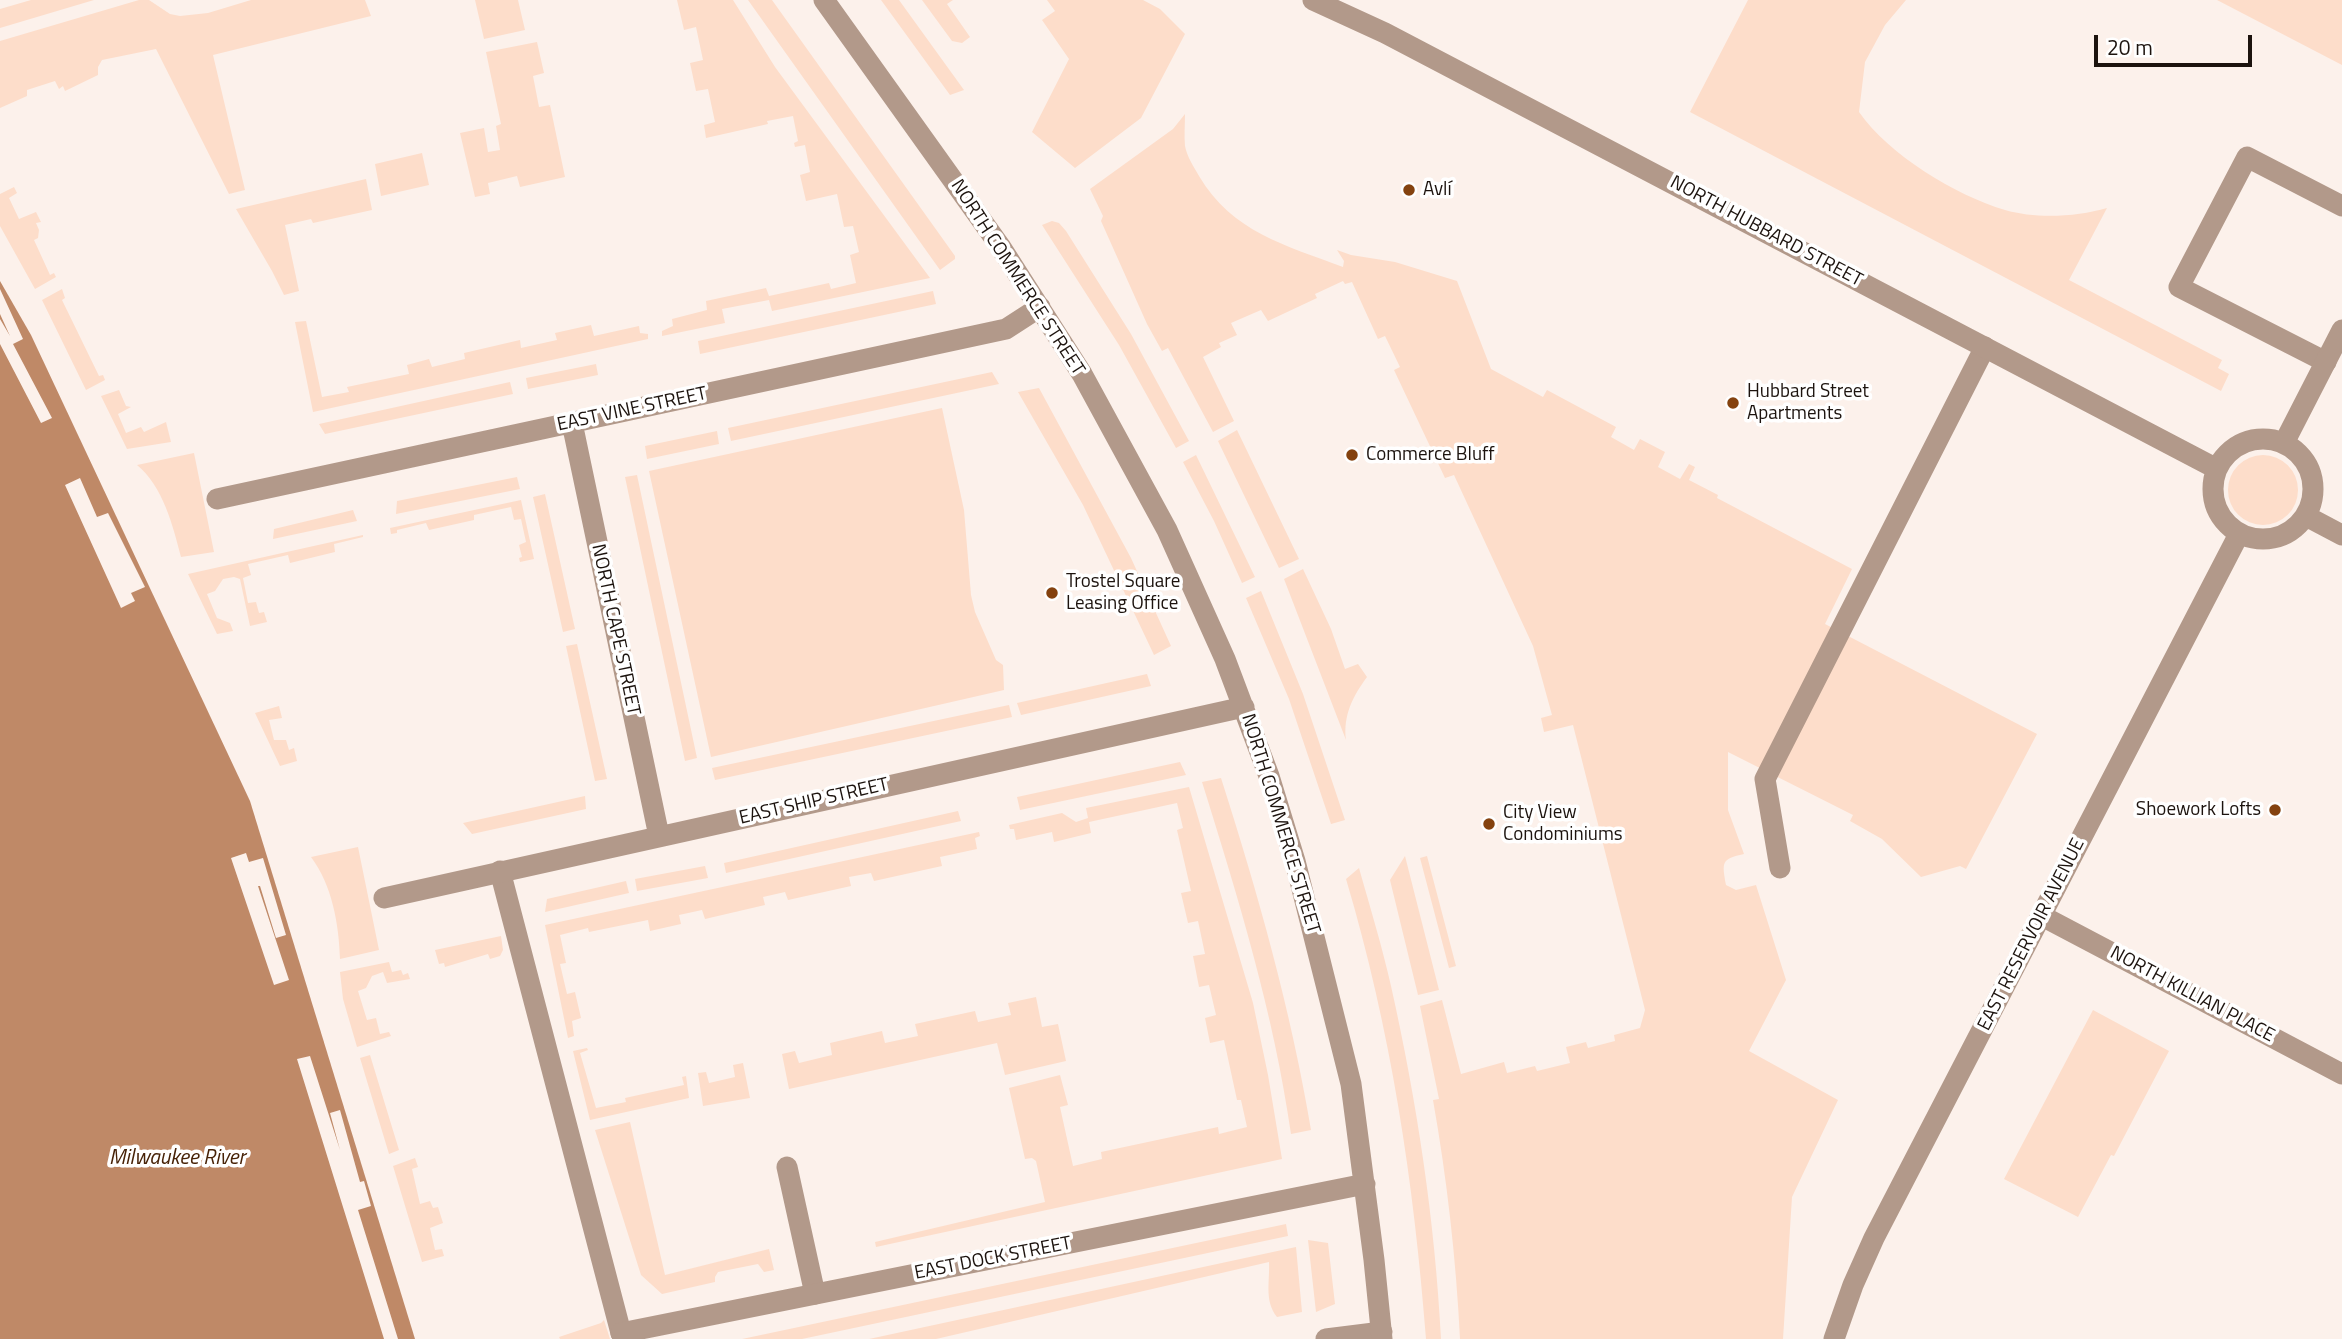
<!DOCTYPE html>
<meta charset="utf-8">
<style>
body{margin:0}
#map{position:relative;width:2342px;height:1339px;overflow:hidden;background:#fcf1eb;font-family:"Titillium Web",sans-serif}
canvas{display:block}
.scale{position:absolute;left:2094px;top:35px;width:158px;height:32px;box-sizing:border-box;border:4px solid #1c130e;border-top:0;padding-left:9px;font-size:21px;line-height:24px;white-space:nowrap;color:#1c130e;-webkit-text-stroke:5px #fff;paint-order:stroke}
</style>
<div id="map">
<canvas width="2342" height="1339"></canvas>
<div class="scale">20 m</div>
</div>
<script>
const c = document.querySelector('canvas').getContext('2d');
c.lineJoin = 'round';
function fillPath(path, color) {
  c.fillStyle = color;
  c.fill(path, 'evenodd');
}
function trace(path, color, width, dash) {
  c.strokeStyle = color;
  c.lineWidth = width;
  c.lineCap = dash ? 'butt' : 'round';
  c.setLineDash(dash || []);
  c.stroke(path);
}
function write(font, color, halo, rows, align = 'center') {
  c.font = font + ' "Titillium Web",sans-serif';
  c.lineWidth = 7;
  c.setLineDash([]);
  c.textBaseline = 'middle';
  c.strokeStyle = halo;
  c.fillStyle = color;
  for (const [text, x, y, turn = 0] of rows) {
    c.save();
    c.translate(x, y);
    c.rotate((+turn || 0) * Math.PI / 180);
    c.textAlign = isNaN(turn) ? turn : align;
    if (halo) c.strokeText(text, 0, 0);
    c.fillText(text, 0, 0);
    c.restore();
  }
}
fillPath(new Path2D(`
 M31,0H94L0,28V9Z
 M139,0H149L170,14L180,16L208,13L251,0H365L371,16L213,55L245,190L229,194L156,49L102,60L98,67V75L65,91L63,86L59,89L55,81L27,90V96L0,108V41Z
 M475,0H518L525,30L484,39Z
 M677,0H733L775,67L930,278L772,311L769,300L722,309L725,323L662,336V331L673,326L672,319L707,310L706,301L766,288L769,296L829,283L831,289L856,283L850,255L859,252L853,226L844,227L837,194L806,201L800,175L810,172L805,145L795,147L794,143L798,141L793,116L767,121L768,124L706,138L704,125L715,122L708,89L696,91L690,63L703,60L696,27L684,30Z
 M748,0H772L955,256V259L940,270Z
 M881,0H899L964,90L950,95Z
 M922,0H953L947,4L970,37L962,43L952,41Z
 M1047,0H1143L1160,9L1185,34L1141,118L1075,168L1032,132L1069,59L1042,20L1055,11Z
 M1748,0H1906L1885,25L1865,62L1859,112C1889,155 1955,195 2005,210C2036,219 2076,217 2107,208L2069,280L2222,360L2218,368L2229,374L2221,391L1690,112Z
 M2217,0H2342V65Z
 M537,42L544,73L533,76L539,107L550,105L565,177L520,187L517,176L488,183L490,194L475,197L460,133L484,128L488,152L500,150L496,126L501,124L486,52Z
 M1185,114C1185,124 1184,136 1185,146C1187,157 1194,167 1199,176C1232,232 1285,245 1343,267L1344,261L1337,250L1351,255L1395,262L1457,281L1491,369L1543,397L1547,390L1616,427L1611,437L1634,450L1640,439L1665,452L1658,467L1680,479L1689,464L1695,467L1689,480L1718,495L1717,498L1852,569L1825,624L2037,734L1966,869L1960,866L1921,877L1882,839L1850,821L1853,815L1728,752V810L1744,854C1721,859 1722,862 1726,885L1736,890L1756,885L1786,980L1749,1051L1838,1100L1792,1197L1783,1339H1460C1456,1259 1447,1179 1433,1100L1439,1099L1420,1006L1442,1000L1461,1074L1504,1062L1507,1073L1535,1066L1537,1071L1570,1063L1566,1047L1586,1042L1588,1048L1615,1041L1614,1035L1640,1028L1645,1010L1573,725L1544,732L1541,718L1552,715L1533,646L1454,475L1445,478L1394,370L1400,367L1385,336L1378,339L1352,282L1345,284L1343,281L1315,294L1317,298L1268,321L1261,310L1231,323L1237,335L1219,343L1221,347L1203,357L1234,421L1213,432L1168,348L1162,351L1147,324L1101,221L1103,216L1090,189L1173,129Z
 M422,153L429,185L381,196L375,164Z
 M366,179L372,210L313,223L311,219L285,225L299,291L284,295L272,271L236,209Z
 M14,187L17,193L9,198L19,219L36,212L41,222L36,223L39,230L38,238L34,240L50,275L54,273L56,277L35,289L0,226V194Z
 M1052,221L1059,223L1066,231L1131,334L1189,441L1176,448L1119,345L1042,225Z
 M62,289L65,298L62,300L99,376L103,375L105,380L86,390L42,300Z
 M933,291L936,304L700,354L698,341Z
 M306,321L322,397L349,392L347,387L409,374L407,365L429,359L432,367L465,359L464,353L520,340L521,348L557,340L555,333L591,325L594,336L639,326L640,333L648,334V339L313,412L295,322Z
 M596,364L598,375L528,389L526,378Z
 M992,372L999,384L731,441L728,428Z
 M510,382L513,394L325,434L319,424Z
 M1039,388L1131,558L1171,646L1154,655L1083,505L1018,392Z
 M119,390L126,406L131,407L118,414L126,433L141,427L144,432L166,422L171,442L127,449L101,396Z
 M942,408L964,510L971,595L975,612L996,660L1003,665L1004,690L711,757L649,471Z
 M1237,430L1299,559L1279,568L1218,441Z
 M717,431L719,444L647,459L645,446Z
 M194,453L214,552L181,557C173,526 163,486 137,465Z
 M1196,455L1255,577L1242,583L1214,521L1183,462Z
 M2228 490a35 35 0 1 1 70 0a35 35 0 1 1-70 0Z
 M637,475L697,758L685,761L625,477Z
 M517,477L520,489L396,514L397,501Z
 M545,494L575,629L563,632L533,497Z
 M521,500L534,559L520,562L519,558L522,557L519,545L526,542L521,519L514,520L511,507L474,515V520L429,530L426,523L397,530V533L391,534L390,528Z
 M353,510L357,521L273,539L274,529Z
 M363,535V537L334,544L335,552L290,563L288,555L248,564L251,575L243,578L248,603L256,602L259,613L264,612L267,622L250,626L240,579L234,577L223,579L215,591L207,594L217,618L230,623L233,631L217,634L188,574Z
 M1303,569L1331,629L1345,669L1358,664L1367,677C1353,696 1343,715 1346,740L1284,579Z
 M1261,591L1303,694L1345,820L1331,824L1289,699L1246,598Z
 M577,644L607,779L595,781L566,646Z
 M1147,674L1151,686L1021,715L1017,703Z
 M1009,705L1012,717L715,780L712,768Z
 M279,706L282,718L269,720L274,740H286L289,750L294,748L297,761L280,766L255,713Z
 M1180,762L1186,775L1020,810L1017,797Z
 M1221,778C1258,894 1291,1010 1311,1130L1291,1134C1274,1014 1238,897 1202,782Z
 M1189,787L1253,1003L1268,1075L1282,1159L876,1247L875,1242L1045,1202L1036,1161L1032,1158L1025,1159L1009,1088L1060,1075L1068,1105L1060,1107L1073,1166L1102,1159L1101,1152L1218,1127L1219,1134L1247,1127L1241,1100H1237L1224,1040L1210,1043L1205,1018L1216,1015L1209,985L1199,987L1193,956L1205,954L1198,921L1188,923L1181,893L1191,891L1177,830L1183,828L1177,803L1089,822L1091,833L1054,842L1052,832L1016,840L1014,829H1010L1009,825L1062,813L1076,822L1088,818L1086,808Z
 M585,796L586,809L472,834L463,823Z
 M958,811L961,821L726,873L724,863Z
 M979,832L980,836L975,838L977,849L940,857L942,866L874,881L871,873L849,877L851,886L788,900L785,892L763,897L765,905L705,919L702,910L679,915L681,924L650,931L648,920L589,932L588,928L560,935L566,963L560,964L567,994L575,992L581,1018L572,1021L574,1036L568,1038L545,925Z
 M358,847L379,950L340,959C339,924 332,885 311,857Z
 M1405,856L1439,990L1418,995L1390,880Z
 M1427,856L1456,966L1449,968L1420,858Z
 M705,866L708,878L637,891L635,879Z
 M1359,868C1370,907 1382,946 1391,986C1417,1102 1435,1221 1441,1339H1426C1414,1182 1391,1030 1346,879Z
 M626,881L629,893L545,912L547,899Z
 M501,936L503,950L500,956L490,959L488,954L445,967L444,963L439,964L435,950Z
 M389,962L392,972L401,970L403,975L408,973L410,979L387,983L383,972L372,976L366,988L358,991L367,1020L376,1018L380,1034L389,1032L391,1036L357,1047L343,999L340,972Z
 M1036,997L1042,1027L1058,1024L1066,1061L1005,1075L997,1043L789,1089L782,1054L795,1051L799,1063L832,1055L830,1043L882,1031L885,1043L918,1036L915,1024L975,1011L978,1022L1011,1015L1008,1003Z
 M2093,1010L2169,1051L2114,1156L2111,1155L2078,1217L2004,1179Z
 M587,1048L588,1050L580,1053L596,1108L626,1102L625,1098L684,1085L682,1077L686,1076L689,1098L590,1120L573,1051Z
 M370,1055L399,1150L389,1154L360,1058Z
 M743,1063L750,1098L703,1106L698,1073L706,1072L709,1083L735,1077L733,1065Z
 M630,1122L665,1275L769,1249L774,1270L764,1272L758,1264L718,1272L715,1277V1282L662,1294L641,1275L595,1130Z
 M415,1158L418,1167L412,1169L420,1204L430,1201L433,1208L438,1207L443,1223L430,1228L435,1250L442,1249L444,1256L422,1262L393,1166Z
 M1286,1224L1288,1236L802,1339H742Z
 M1308,1240L1328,1243L1335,1304L1316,1312Z
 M1296,1247L1302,1312L1277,1317C1264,1301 1270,1281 1269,1262L936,1339H869Z
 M604,1320L610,1339H560L559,1337L601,1323Z`), '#fdddca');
fillPath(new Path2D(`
 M0,281L31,335L250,801L415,1339H0Z`), '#bf8967');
fillPath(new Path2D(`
 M0,289L23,339L13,344L52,418L41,423L0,344V319L10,336L0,314Z
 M80,478L97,517L108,513L145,587L131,593L135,601L121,608L65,485Z
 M246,853L249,862L263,858L286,935L276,938L260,886H258L289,980L274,985L231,858Z
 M310,1056L340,1150L330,1113L340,1110L360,1182L364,1181L371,1206L358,1210L398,1339H384L297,1059Z`), '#fcf1eb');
trace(new Path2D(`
 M2326,362L2179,287L2247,157L2342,206
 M1780,868L1765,779L1985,347
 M500,871L621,1333
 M787,1167L815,1294
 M1326,1339L1382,1332`), '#b2998a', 21);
trace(new Path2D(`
 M824,0L1000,246L1082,374L1167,530L1225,659L1269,776L1295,861L1351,1084L1374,1260L1382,1339
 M1313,0L1385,33L2217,469
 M572,423L659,836
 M2213 489a50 50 0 1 1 100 0a50 50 0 1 1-100 0Z
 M2284,443L2342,330
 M217,499L1006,329L1040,307
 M2306,516L2342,535
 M384,898L1244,707
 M2042,916L2342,1074
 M621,1333L1365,1184
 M1834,1339L1853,1285L1874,1238L2239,534`), '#b2998a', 21);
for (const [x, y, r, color] of [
 [1409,190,7,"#84420f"],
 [1733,403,7,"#84420f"],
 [1352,455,7,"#84420f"],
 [1052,593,7,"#84420f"],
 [2275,810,7,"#84420f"],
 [1489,824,7,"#84420f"]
]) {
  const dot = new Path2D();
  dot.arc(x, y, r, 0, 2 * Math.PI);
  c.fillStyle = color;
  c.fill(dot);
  trace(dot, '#fff', 2.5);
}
write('19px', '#1c130e', '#fff', [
 ["Avlí",1423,190],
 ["Hubbard Street",1747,392],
 ["Apartments",1747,414],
 ["Commerce Bluff",1366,455],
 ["Trostel Square",1066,582],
 ["Leasing Office",1066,604],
 ["Shoework Lofts",2261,810,"right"],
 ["City View",1503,813],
 ["Condominiums",1503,835]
], 'left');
write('19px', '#1c130e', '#fff', [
 ["NORTH HUBBARD STREET",1766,232,28],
 ["NORTH COMMERCE STREET",1017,278,57],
 ["EAST VINE STREET",632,410,-12],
 ["NORTH CAPE STREET",615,630,78],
 ["EAST SHIP STREET",814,802,-13],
 ["NORTH COMMERCE STREET",1280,824,73],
 ["EAST RESERVOIR AVENUE",2032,935,-63],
 ["NORTH KILLIAN PLACE",2192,995,28],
 ["EAST DOCK STREET",993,1259,-11]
]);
write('italic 21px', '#472207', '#fff', [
 ["Milwaukee River",177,1159]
]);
</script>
